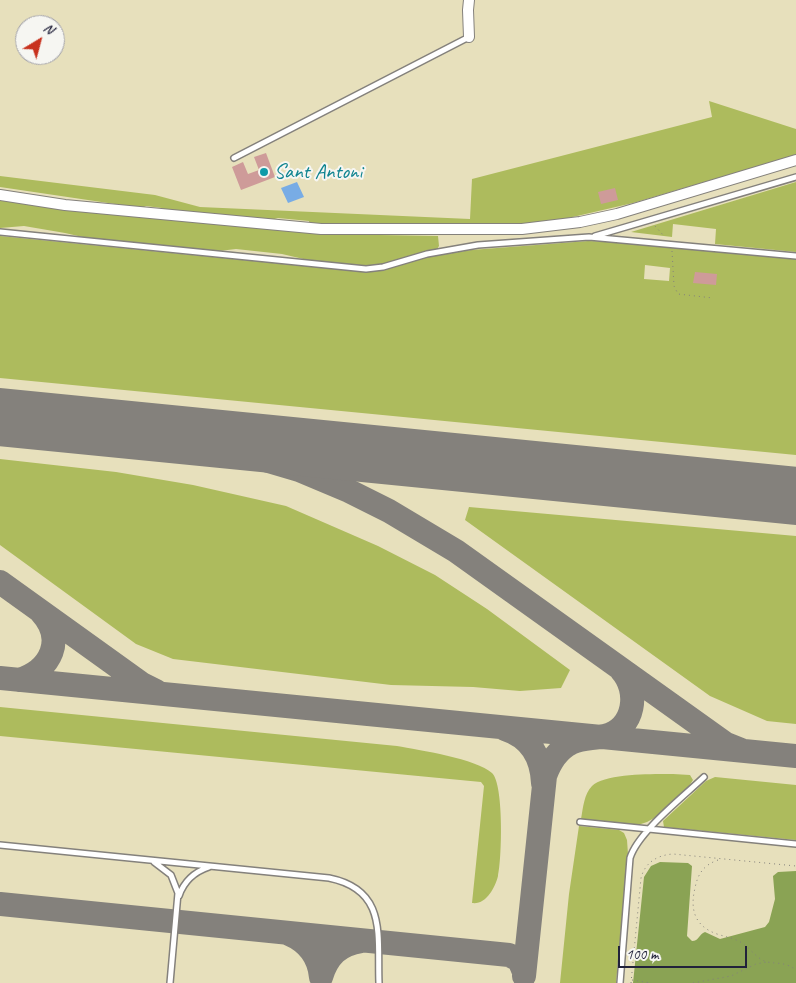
<!DOCTYPE html>
<style>
body{margin:0}
#map{position:relative;width:796px;height:983px;overflow:hidden;background:#e7e0bc;font-family:Caveat,sans-serif}
canvas{display:block}
.north{position:absolute;left:15px;top:15px;width:50px;height:50px;box-sizing:border-box;background:#f6f6f2;border:1px solid #a1a1a9;border-radius:50%;rotate:37deg;font-size:14px;font-weight:700;line-height:20px;text-align:center;color:#22223b}
.north::after{content:'';display:block;margin:auto;width:18px;height:22px;background:#c8321e;clip-path:polygon(50% 0,100% 100%,50% 72%,0 100%)}
.scale{position:absolute;left:618px;top:946px;width:129px;height:22px;box-sizing:border-box;border:2px solid #22223b;border-top:0;padding-left:6px;font-size:15px;line-height:18px;white-space:nowrap;color:#22223b;-webkit-text-stroke:4px #f6f6f2;paint-order:stroke}
</style>
<div id="map">
<canvas width="796" height="983"></canvas>
<div class="north">N</div>
<div class="scale">100 m</div>
</div>
<script>
const c = document.querySelector('canvas').getContext('2d');
c.lineJoin = 'round';
function fillPath(path, color) {
  c.fillStyle = color;
  c.fill(path, 'evenodd');
}
function trace(path, color, width, dash) {
  c.strokeStyle = color;
  c.lineWidth = width;
  c.lineCap = dash ? 'butt' : 'round';
  c.setLineDash(dash || []);
  c.stroke(path);
}
function write(font, color, halo, rows, align = 'center') {
  c.font = font + ' Caveat,sans-serif';
  c.lineWidth = 4;
  c.setLineDash([]);
  c.textBaseline = 'middle';
  c.strokeStyle = halo;
  c.fillStyle = color;
  for (const [text, x, y, turn = 0] of rows) {
    c.save();
    c.translate(x, y);
    c.rotate((+turn || 0) * Math.PI / 180);
    c.textAlign = isNaN(turn) ? turn : align;
    if (halo) c.strokeText(text, 0, 0);
    c.fillText(text, 0, 0);
    c.restore();
  }
}
fillPath(new Path2D(`
 M709,101L796,129V155L633,203L564,219L524,224L466,225L334,223L322,226H309V221L278,218L264,222L164,211L162,208L146,206L142,208L0,187V176L155,195L200,207L470,219L472,179L712,117Z
 M796,182V252L715,244L716,229L673,224L672,237L631,232Z
 M0,200L98,213L166,218L322,234L438,236L439,246L437,249L388,263L377,266H363L312,261L282,254L236,249L219,251L183,248L87,238L65,233L24,226L0,228Z
 M0,236L364,272L377,271L428,257L471,250L588,241L618,242L796,259V455L0,378ZM645,265L670,268L669,281L644,279Z
 M0,459L116,472L193,485L286,506L378,546L435,575L487,609L570,670L561,688L520,691L473,687L391,685L173,659L136,644L0,545Z
 M469,507L796,536V724L767,721L710,696L465,520Z
 M0,707L397,746C419,750 477,759 492,773C504,784 502,860 498,876C495,888 486,905 472,903L484,786L481,782L0,736Z
 M673,774L690,775L693,780L687,789L656,817L647,822L638,825L581,819C583,808 584,794 592,786C605,773 655,774 673,774Z
 M715,777L796,785V840L664,827L663,821L706,781Z
 M579,826L619,830L624,833L627,840L628,854L616,983H560L569,894Z`), '#adbb5d');
fillPath(new Path2D(`
 M660,862L688,863L692,866L687,936L692,941C699,941 699,934 705,932L720,939L765,927L769,922L775,899L773,876L778,872L796,871V983H633L644,877L651,866Z`), '#8aa354');
fillPath(new Path2D(`
 M297,182L304,197L288,203L281,188Z`), '#78ace5');
trace(new Path2D(`
 M8,418L162,436L228,449L299,470L349,491L389,511L456,551L726,744L741,750
 M0,582L142,684L156,691
 M0,678L796,756
 M19,680C51,670 66,639 41,612
 M505,729C530,737 542,758 543,783
 M0,904L509,955L519,960L524,972
 M289,934C308,942 319,956 321,977C327,957 339,944 361,941
 M524,976L545,776C550,762 557,750 571,743C582,737 593,739 605,736C635,728 640,691 621,670`), '#84817c', 24);
trace(new Path2D(`
 M0,417L796,496`), '#84817c', 58);
fillPath(new Path2D(`
 M266,153L275,177L241,190L232,167L243,162L248,174L259,170L254,157Z
 M615,188L618,200L601,204L598,192Z
 M695,272L717,274L716,285L693,283Z`), '#ce9b99');
const lane = new Path2D(`
 M234,158L469,37
 M0,232L366,269L383,267L427,254L478,245L589,237L796,256
 M595,236L796,177
 M580,822L796,844
 M0,845L329,878C388,890 377,936 379,983
 M154,862L171,875L178,893L170,983
 M179,896C184,881 194,872 209,867
 M620,983L630,858C638,832 683,797 704,777`);
const street = new Path2D(`
 M469,37L468,10L469,0
 M0,195L65,205L321,229H522L580,222L617,214L796,160`);
trace(lane, '#84817c', 8);
trace(street, '#84817c', 12);
trace(new Path2D(`
 M655,226L664,236
 M672,251L674,286L678,294L713,298
 M718,860C704,865 698,873 695,888C690,909 694,926 717,934C726,937 734,938 742,943C751,949 757,959 767,962C778,964 786,962 796,970
 M632,980L651,983
 M631,983L641,878C645,862 658,855 673,854L796,866
 M693,983L731,976L756,964L767,962`), '#84817c', 1, [1, 4]);
trace(lane, '#fff', 5);
trace(street, '#fff', 10);
for (const [x, y, r, color] of [
 [264,172,5,"#0f9aa8"]
]) {
  const dot = new Path2D();
  dot.arc(x, y, r, 0, 2 * Math.PI);
  c.fillStyle = color;
  c.fill(dot);
  trace(dot, '#f6f6f2', 2);
}
write('21px', '#0d838f', '#f6f6f2', [
 ["Sant Antoni",274,172]
], 'left');
</script>
